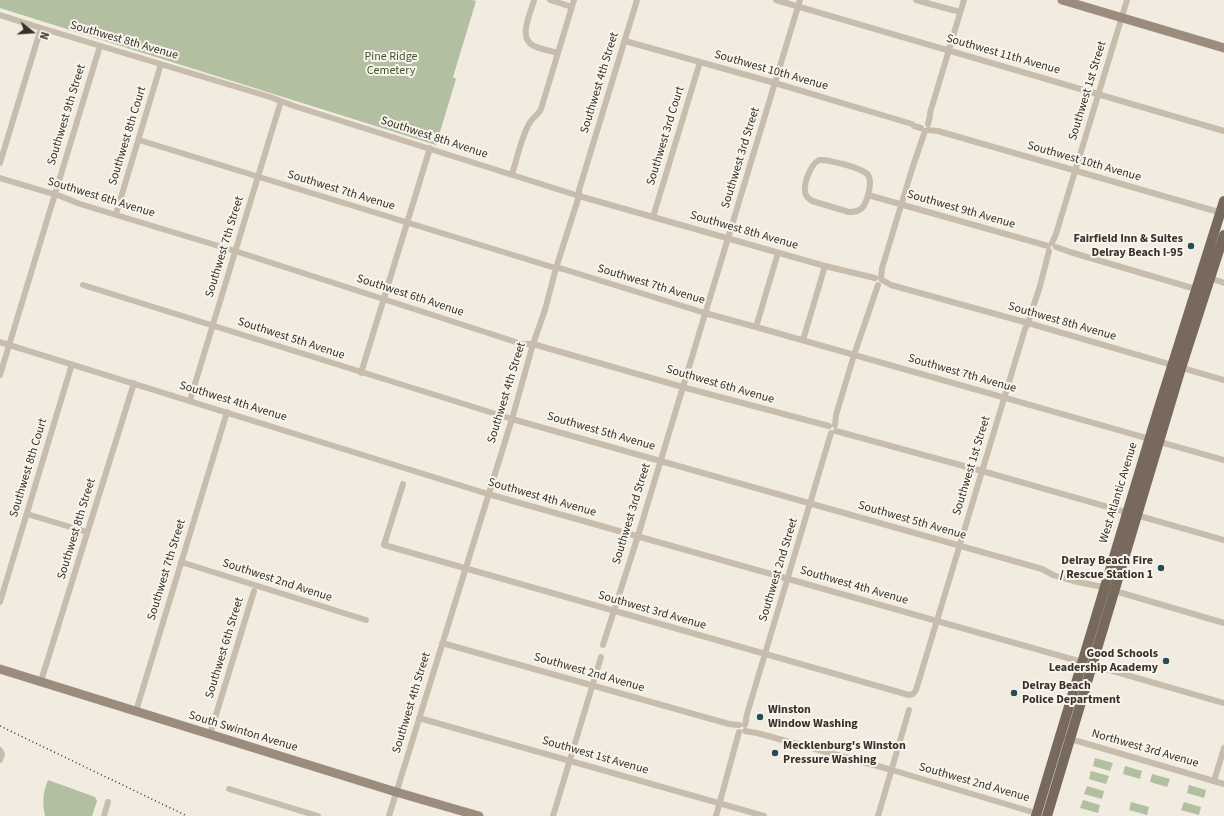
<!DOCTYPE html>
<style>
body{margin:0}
#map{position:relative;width:1224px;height:816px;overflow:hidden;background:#f1ebe0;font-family:"Source Sans 3",sans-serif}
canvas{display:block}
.north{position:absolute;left:12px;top:12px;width:40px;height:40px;-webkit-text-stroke:3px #f9f4ec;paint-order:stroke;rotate:107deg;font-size:11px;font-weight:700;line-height:16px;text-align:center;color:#37302b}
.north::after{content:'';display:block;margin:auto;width:14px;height:18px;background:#37302b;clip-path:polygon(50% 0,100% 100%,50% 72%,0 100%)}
</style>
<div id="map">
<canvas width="1224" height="816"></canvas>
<div class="north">N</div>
</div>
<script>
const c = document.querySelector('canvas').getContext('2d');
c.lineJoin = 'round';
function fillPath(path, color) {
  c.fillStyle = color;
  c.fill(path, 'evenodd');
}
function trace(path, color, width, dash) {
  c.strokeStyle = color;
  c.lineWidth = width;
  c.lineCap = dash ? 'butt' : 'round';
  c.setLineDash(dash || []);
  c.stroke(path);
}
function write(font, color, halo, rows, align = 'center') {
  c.font = font + ' "Source Sans 3",sans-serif';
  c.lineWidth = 4;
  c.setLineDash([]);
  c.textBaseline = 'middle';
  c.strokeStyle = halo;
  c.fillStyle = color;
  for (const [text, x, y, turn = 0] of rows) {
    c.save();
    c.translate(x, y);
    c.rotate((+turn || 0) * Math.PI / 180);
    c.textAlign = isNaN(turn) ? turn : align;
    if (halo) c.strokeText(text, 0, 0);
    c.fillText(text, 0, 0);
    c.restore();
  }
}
fillPath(new Path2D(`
 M0,0H472L476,1L453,77L456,79L436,145L0,8Z
 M1095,758L1113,763L1110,771L1093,766Z
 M1125,766L1142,771L1140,779L1123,774Z
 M1091,771L1109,776L1106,784L1089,779Z
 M1152,774L1170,779L1167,787L1150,782Z
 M48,780L95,797L97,801L92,816H45C42,803 43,792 48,780Z
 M1189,785L1206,790L1204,798L1187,793Z
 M1087,786L1104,791L1102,799L1084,794Z
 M1083,800L1100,805L1098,813L1080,808Z
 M1131,802L1149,807L1147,815L1129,810Z
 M1184,802L1201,807L1199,815L1181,810Z`), '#b2bfa1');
trace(new Path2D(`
 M534,0C531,13 517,38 534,46C541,49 550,51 558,53
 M550,0L572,7
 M776,0L1224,131
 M916,0L960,12
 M0,15L41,28L270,97L294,106L579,196L825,266L875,278
 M625,41L775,83L912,124L914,126L921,128
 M928,124L930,116V113L964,0
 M928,130L938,131L1222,213
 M139,140L552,267L563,269L705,313L756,327L1224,460
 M819,160C827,159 863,168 868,175C873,182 867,204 861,209C857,212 853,212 849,212L812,201C810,199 807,198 806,195C802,186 810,165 819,160Z
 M0,163L41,28
 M512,174C517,159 521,138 529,124C532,118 538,115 541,109L574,0
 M0,178L60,196L80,204L235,251L522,344H533L686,388L829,426
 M868,195L1048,246
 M116,214L161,64
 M653,217L700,62
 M1052,243L1056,234L1127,0
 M1056,247L1070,252L1199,290
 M881,278L882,268L913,166L925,131
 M1210,278L1224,283
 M882,280L891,285L1028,323L1224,380
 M83,285L512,419L1042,569L1053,575L1073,581L1098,586L1224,623
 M756,327L778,253
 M803,340L825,266
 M0,342L488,494L1082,662
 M361,373L430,148
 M0,375L100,46
 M190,400L281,101
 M835,425L836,415L854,355L878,285
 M836,431L982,471L1224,540
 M403,484L384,545L909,695L913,694L916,690L1025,329L1028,323L1040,286L1049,251
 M27,514L87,532
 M181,562L366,620
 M0,602L72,364
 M442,643L729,724L739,725
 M603,645L637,539L800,0
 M1092,665L1224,703
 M41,681L134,383
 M136,711L227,412
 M419,718L764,816
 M745,725L747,714L831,433
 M745,731L757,733L892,770L1039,814
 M210,734L254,591
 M1067,738L1224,784
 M0,750L2,754L0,760
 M1214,781L1224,748
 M229,789L318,816
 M104,816L108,802
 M389,816L512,419L533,344L545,310L556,268L579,196V190L637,0
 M553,816L601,657
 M716,816L739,732
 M878,816L909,710`), '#c8bcad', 6);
trace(new Path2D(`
 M1062,0L1224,48
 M0,669L396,792L479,816`), '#9c8c7e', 9);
trace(new Path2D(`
 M1036,816L1157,414L1224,201
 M1047,816L1181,368L1224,235`), '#78695d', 10);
trace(new Path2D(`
 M0,726L187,816`), '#37302b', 1.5, [1, 3]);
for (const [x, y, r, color] of [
 [1191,246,4,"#244d55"],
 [1161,568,4,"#244d55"],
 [1166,661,4,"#244d55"],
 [1014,693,4,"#244d55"],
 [760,717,4,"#244d55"],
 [775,753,4,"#244d55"]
]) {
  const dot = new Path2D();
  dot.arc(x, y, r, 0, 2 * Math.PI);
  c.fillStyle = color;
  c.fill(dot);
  trace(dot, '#f9f4ec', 1.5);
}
write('12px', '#37302b', '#f9f4ec', [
 ["Southwest 8th Avenue",124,41,16],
 ["Southwest 11th Avenue",1003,55,16],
 ["Southwest 10th Avenue",771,71,16],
 ["Southwest 4th Street",600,83,-73],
 ["Southwest 1st Street",1088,91,-73],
 ["Southwest 9th Street",67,115,-73],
 ["Southwest 8th Court",128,136,-73],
 ["Southwest 3rd Court",666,136,-73],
 ["Southwest 8th Avenue",434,138,18],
 ["Southwest 3rd Street",741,158,-73],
 ["Southwest 10th Avenue",1084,162,16],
 ["Southwest 7th Avenue",341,191,17],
 ["Southwest 6th Avenue",101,198,17],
 ["Southwest 9th Avenue",961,210,16],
 ["Southwest 8th Avenue",744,231,16],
 ["Southwest 7th Street",225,247,-73],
 ["Southwest 7th Avenue",651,285,17],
 ["Southwest 6th Avenue",410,296,18],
 ["Southwest 8th Avenue",1062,322,16],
 ["Southwest 5th Avenue",291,339,18],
 ["Southwest 7th Avenue",962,374,16],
 ["Southwest 6th Avenue",720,385,16],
 ["Southwest 4th Street",507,393,-73],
 ["Southwest 4th Avenue",233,402,17],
 ["Southwest 5th Avenue",601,432,16],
 ["Southwest 1st Street",972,466,-73],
 ["Southwest 8th Court",29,468,-73],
 ["West Atlantic Avenue",1119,493,-73],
 ["Southwest 4th Avenue",542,498,16],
 ["Southwest 3rd Street",632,514,-73],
 ["Southwest 5th Avenue",912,521,16],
 ["Southwest 8th Street",77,529,-73],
 ["Southwest 7th Street",167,570,-73],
 ["Southwest 2nd Street",779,570,-73],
 ["Southwest 2nd Avenue",277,581,18],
 ["Southwest 4th Avenue",854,586,16],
 ["Southwest 3rd Avenue",652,611,16],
 ["Southwest 6th Street",225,648,-73],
 ["Southwest 2nd Avenue",589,673,16],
 ["Southwest 4th Street",412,703,-73],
 ["South Swinton Avenue",243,732,17],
 ["Northwest 3rd Avenue",1145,749,16],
 ["Southwest 1st Avenue",595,756,16],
 ["Southwest 2nd Avenue",974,783,16]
]);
write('12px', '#435431', '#f9f4ec', [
 ["Pine Ridge",391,57],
 ["Cemetery",391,71]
]);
write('bold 12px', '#37302b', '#f9f4ec', [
 ["Fairfield Inn & Suites",1183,239],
 ["Delray Beach I-95",1183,253],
 ["Delray Beach Fire",1153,561],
 ["/ Rescue Station 1",1153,575],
 ["Good Schools",1158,654],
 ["Leadership Academy",1158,668],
 ["Delray Beach",1022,686,"left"],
 ["Police Department",1022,700,"left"],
 ["Winston",768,710,"left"],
 ["Window Washing",768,724,"left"],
 ["Mecklenburg's Winston",783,746,"left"],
 ["Pressure Washing",783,760,"left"]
], 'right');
</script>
